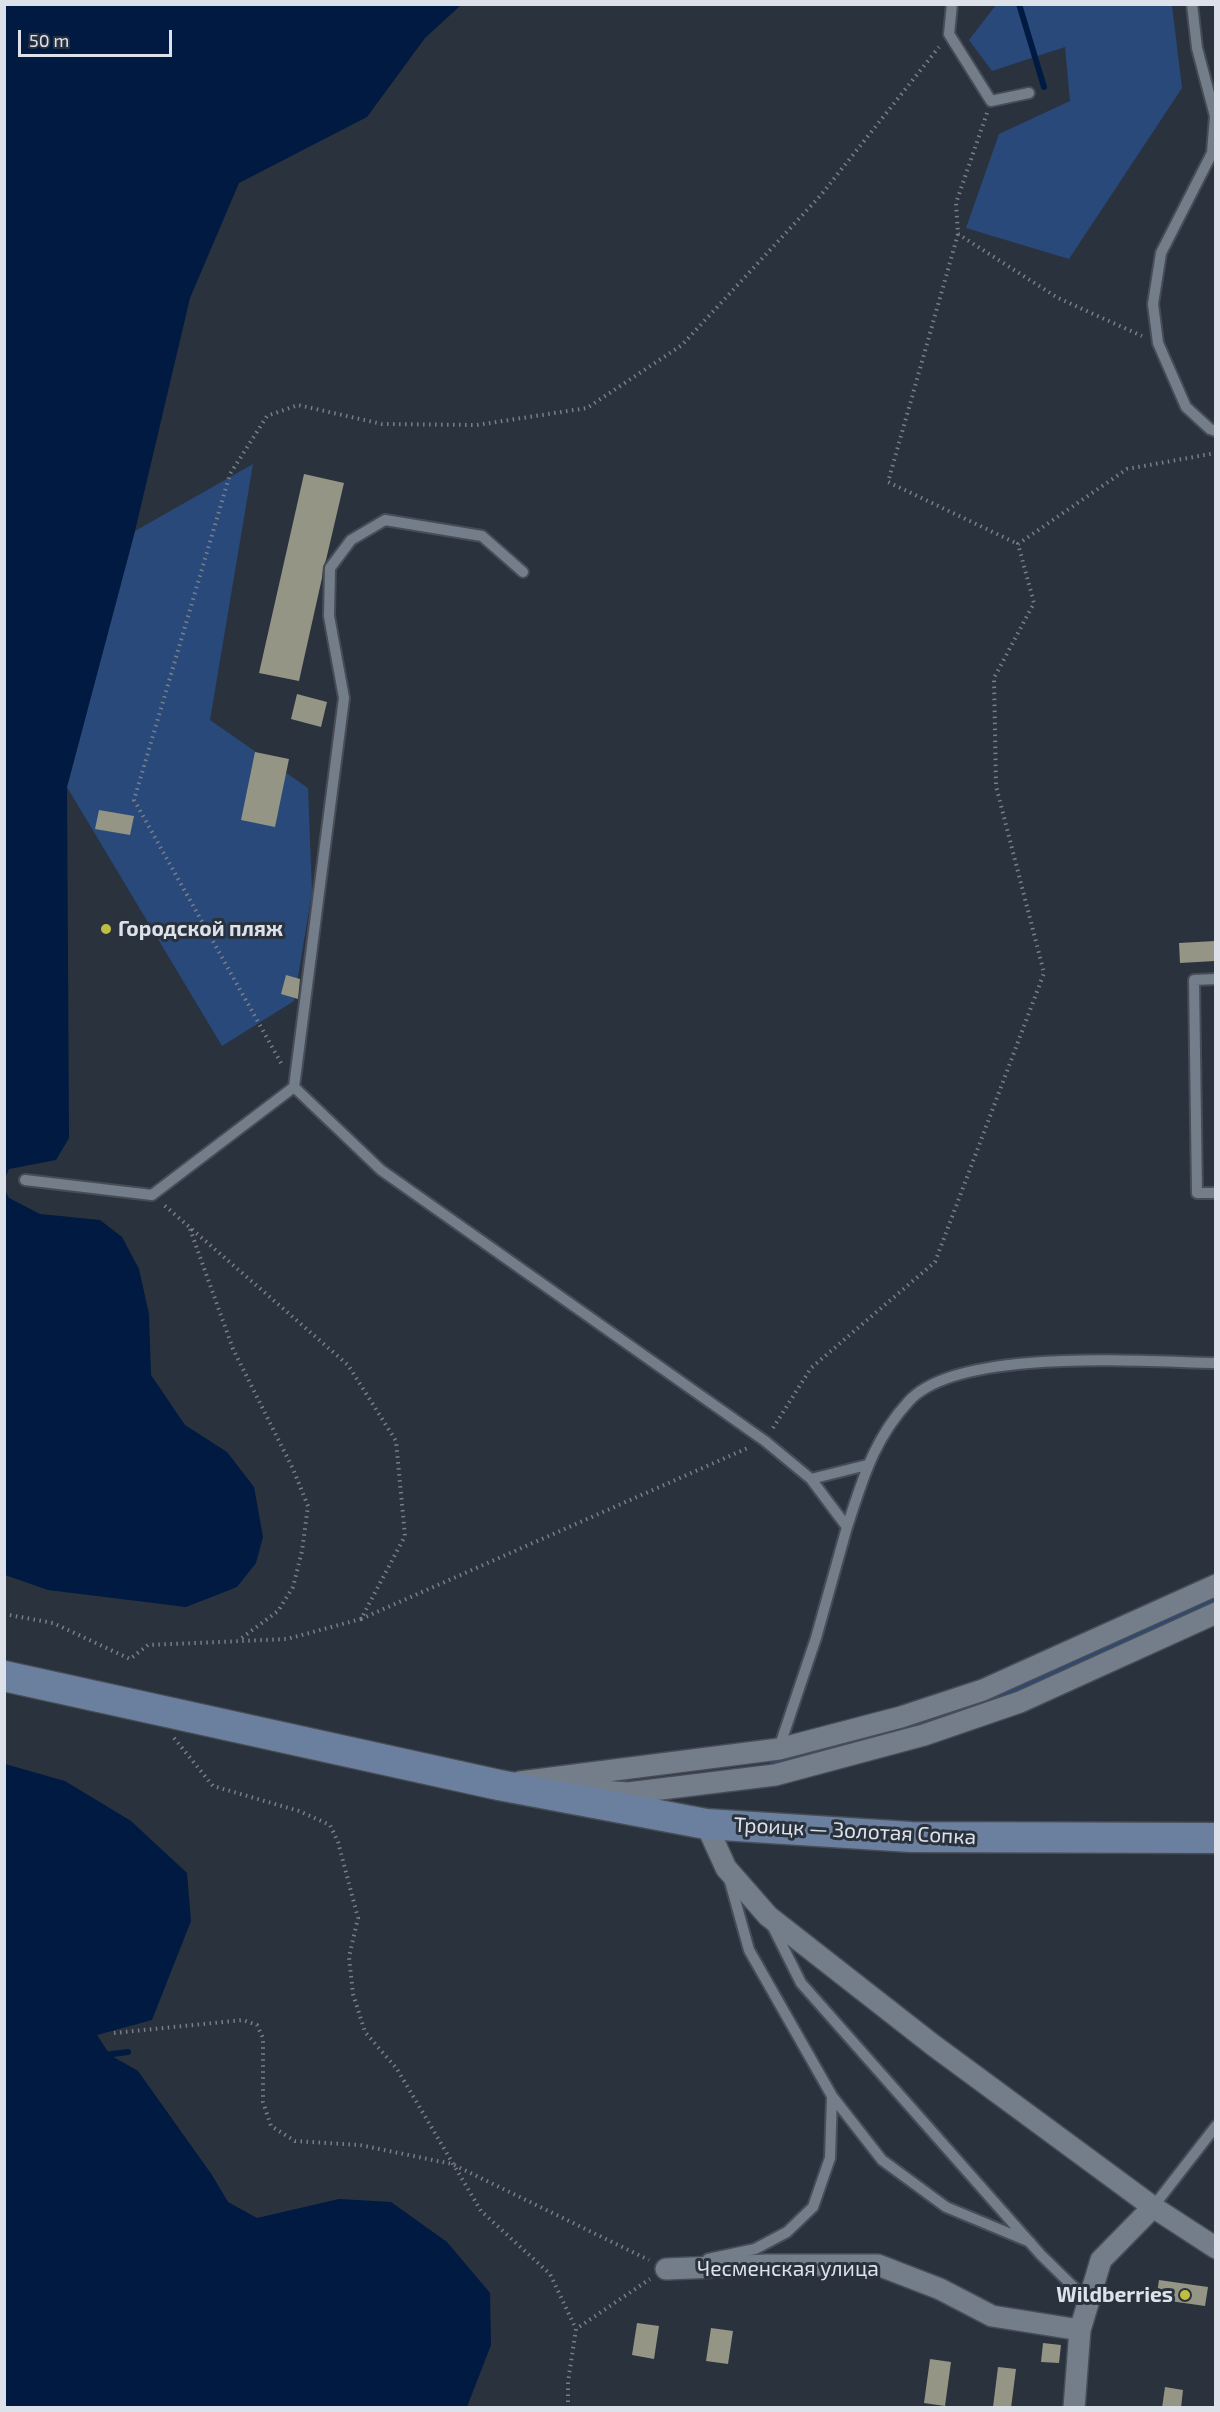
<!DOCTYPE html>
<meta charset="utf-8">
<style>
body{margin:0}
#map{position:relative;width:1220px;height:2412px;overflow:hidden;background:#2a323d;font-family:"Exo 2",sans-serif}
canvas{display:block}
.frame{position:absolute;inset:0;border:6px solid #dde2ea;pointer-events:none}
.scale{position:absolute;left:18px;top:30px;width:154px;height:27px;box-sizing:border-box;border:3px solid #dde2ea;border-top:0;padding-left:8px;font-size:18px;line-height:21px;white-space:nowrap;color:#dde2ea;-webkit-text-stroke:4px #2a323d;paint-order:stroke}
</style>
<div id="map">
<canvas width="1220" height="2412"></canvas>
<div class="frame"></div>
<div class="scale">50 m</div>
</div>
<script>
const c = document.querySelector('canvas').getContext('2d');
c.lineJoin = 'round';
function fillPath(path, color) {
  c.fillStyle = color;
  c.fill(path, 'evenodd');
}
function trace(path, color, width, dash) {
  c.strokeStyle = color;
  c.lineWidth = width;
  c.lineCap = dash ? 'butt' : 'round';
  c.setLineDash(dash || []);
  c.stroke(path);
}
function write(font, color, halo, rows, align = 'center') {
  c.font = font + ' "Exo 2",sans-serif';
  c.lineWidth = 6;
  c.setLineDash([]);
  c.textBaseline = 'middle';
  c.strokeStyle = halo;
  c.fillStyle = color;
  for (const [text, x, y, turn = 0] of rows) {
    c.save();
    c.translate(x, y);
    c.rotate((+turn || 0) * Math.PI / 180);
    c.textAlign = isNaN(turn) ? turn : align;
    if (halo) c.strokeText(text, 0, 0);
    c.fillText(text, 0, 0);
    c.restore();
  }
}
fillPath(new Path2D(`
 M996,5H1172L1182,88L1069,259L966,228L999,134L1070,101L1065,47L992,71L969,40Z
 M253,464L210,720L308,788L312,892L294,1001L222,1046L67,787L135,531Z
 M1215,1593V1605L955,1719L771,1769L770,1760Z`), '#29497a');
fillPath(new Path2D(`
 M5,4L461,5L425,38L367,117L239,183L190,298L135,531L67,787L69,1138L56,1160L9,1169L5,1178Z
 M4,1188L9,1198L40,1214L100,1220L122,1237L139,1269L149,1314L151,1375L185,1425L227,1452L254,1487L263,1537L256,1563L237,1587L186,1607L48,1590L5,1575Z
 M5,1764L65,1781L131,1821L187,1873L191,1921L152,2020L97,2035L110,2055L138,2071L212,2175L228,2202L257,2218L339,2199L391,2202L447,2242L490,2293L491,2345L467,2407H5Z`), '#011a42');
trace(new Path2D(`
 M1019,4L1044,87
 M104,2055L128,2052`), '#011a42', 6);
fillPath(new Path2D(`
 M304,474L344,483L326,560L323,567L322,578L299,681L259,673Z
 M297,694L327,702L321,727L291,719Z
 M255,752L289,759L275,827L241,820Z
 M99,810L134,816L130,835L95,829Z
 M1215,941V961L1180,963L1179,943Z
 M286,975L300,979L298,999L281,994Z
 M1159,2280L1208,2287L1205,2306L1156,2299Z
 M637,2323L659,2326L654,2359L632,2355Z
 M711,2328L733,2331L728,2364L706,2361Z
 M1043,2343L1061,2345L1059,2363L1041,2362Z
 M930,2359L951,2362L945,2406L924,2403Z
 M998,2367L1016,2369L1011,2408L993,2407Z
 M1165,2387L1183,2390L1181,2408H1162Z`), '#949585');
const lane = new Path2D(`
 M952,4L949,34L991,101L1029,93
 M1192,4L1197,48L1215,116L1212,153L1161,253L1153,304L1158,343L1186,407L1210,429L1216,431
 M523,572L482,536L385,520L351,540L330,568L329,616L344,698L294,1087L381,1170L765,1441L811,1479L847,1527L816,1638L779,1748
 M1216,979L1194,980L1197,1193H1216
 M25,1180L152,1195L294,1087
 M811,1479L867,1465
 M847,1527C863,1479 873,1440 909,1401C958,1347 1144,1362 1216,1363
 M729,1878L749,1950L832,2096L882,2160L946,2207L1030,2242
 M773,1927L801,1983L1041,2255L1088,2301
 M1153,2207L1216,2126
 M708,2259L755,2249L787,2232L813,2207L830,2158L832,2096`);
const street = new Path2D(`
 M520,1782L779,1749L901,1717L983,1690L1216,1585
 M589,1790L628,1793L775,1775L924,1735L1020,1702L1216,1613
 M706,1824L726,1868L768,1916L933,2045L1153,2207L1216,2248
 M666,2269L767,2265H878L940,2289L992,2316L1080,2330
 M1074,2408L1080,2330L1101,2260L1153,2207`);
const secondary = new Path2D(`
 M4,1676L499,1785L706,1824L911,1837L1216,1838`);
trace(lane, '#474d57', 14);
trace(street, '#474d57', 24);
trace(secondary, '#474d57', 33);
trace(new Path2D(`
 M987,113L956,203L958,234L1058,298L1142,336
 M958,234L888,482L1018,544
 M281,1063L134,800L230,474L267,416L298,405L382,424L477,425L587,408L682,345L821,195L939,47
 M190,1229L233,1349L293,1469L308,1506L302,1551L293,1587L278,1611L239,1640
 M773,1428L811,1368L935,1262L1044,973L996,786L994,678L1034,603L1018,544L1127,469L1216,453
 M4,1614L53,1623L130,1659L148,1645L287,1639L361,1619L405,1536L396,1441L348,1365L164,1205
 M361,1619L750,1447
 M174,1738L213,1786L299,1811L330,1825L338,1842L358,1918L349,1957L353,1994L365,2032L397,2069L481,2211L550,2274L576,2329
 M114,2033L243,2020L257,2025L263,2038V2102L271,2126L295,2141L360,2145L452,2164L649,2260
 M568,2408V2382L576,2329L650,2279`), '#797f89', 4, [1.5, 4.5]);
trace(lane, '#747d8a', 10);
trace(street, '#747d8a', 21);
trace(secondary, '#6b809e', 30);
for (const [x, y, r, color] of [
 [106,929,6,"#bfbe42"],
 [1185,2295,6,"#bfbe42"]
]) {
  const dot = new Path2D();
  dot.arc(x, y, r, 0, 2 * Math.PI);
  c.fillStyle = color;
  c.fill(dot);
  trace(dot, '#2a323d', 2);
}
write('bold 21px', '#dde2ea', '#2a323d', [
 ["Городской пляж",118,929],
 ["Wildberries",1173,2295,"right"]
], 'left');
write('21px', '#dde2ea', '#2a323d', [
 ["Троицк — Золотая Сопка",855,1831,3],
 ["Чесменская улица",788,2269]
]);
</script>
